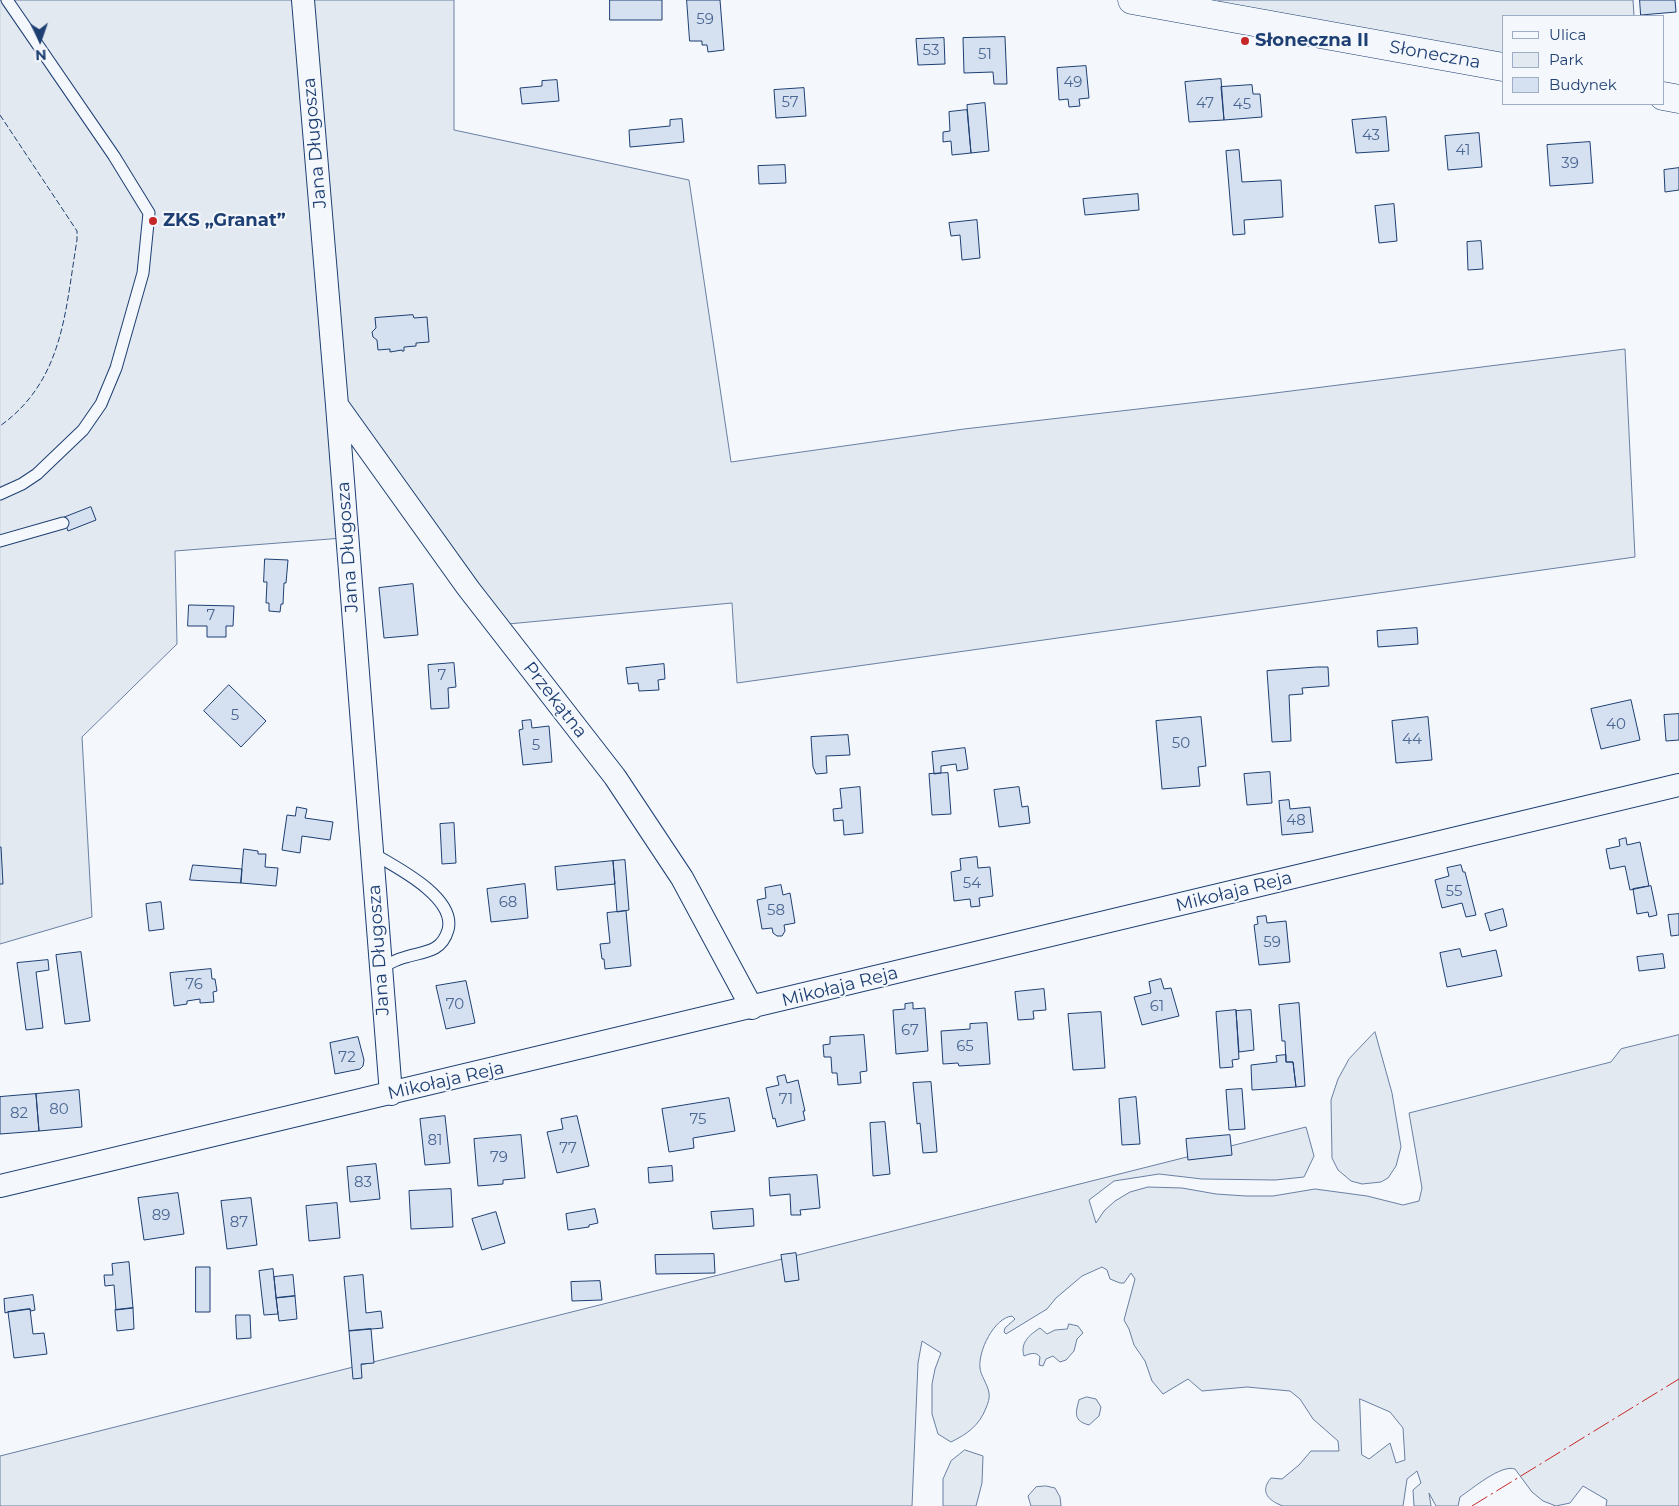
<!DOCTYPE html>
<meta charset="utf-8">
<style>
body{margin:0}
#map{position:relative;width:1679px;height:1506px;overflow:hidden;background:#f4f7fb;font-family:Montserrat,sans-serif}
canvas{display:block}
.legend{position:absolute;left:1502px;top:15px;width:162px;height:90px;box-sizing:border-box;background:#f4f7fb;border:1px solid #9eadc5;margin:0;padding:6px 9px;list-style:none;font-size:15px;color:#1d3f73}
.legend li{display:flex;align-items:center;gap:10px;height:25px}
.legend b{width:25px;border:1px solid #9eadc5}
.north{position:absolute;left:15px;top:15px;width:50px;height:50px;-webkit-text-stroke:4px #f4f7fb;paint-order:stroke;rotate:177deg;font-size:14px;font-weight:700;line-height:20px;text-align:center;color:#1d3f73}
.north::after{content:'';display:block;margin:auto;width:18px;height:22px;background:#1d3f73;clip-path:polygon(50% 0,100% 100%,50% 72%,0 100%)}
</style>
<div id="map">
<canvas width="1679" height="1506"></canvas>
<ul class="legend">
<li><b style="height:6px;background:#f4f7fb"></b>Ulica</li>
<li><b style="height:14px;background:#e3e9f0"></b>Park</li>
<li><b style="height:14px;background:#d5e0f0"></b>Budynek</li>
</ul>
<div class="north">N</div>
</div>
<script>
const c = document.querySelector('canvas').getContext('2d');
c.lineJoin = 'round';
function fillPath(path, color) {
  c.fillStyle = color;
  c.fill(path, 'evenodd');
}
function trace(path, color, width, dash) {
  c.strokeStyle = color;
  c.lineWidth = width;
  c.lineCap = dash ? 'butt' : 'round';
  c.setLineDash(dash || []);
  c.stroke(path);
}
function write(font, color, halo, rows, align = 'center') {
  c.font = font + ' Montserrat,sans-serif';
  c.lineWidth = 4;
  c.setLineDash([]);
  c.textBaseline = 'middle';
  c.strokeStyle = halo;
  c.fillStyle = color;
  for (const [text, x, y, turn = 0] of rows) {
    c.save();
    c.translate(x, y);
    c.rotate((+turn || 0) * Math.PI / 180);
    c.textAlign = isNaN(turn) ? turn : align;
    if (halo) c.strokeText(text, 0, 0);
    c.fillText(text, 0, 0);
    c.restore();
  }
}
const green = new Path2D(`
 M0,0H292L343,538L175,551L177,644L82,737L92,917L0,944Z
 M311,0H454V130L689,180L731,462L964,429L1251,396L1625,349L1635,557L737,683L732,603L508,624L348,402L344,384Z
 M1219,0H1633L1634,16H1503V70L1221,18Z
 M1375,1032L1392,1093L1401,1147L1396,1166L1388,1178L1381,1182L1362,1184L1351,1181L1338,1170L1332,1158L1331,1100L1338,1079L1349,1059Z
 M1679,1035V1506H1606L1607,1500L1583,1486L1570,1503L1556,1506L1543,1501L1532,1492L1515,1469C1501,1464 1472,1489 1460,1497L1458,1506H1436L1429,1493L1431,1506H1414L1413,1490L1421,1483L1417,1471L1407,1479L1403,1506H1283C1269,1501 1259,1492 1271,1478L1282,1479L1299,1465L1311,1451H1339L1338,1441L1313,1419L1300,1399L1290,1391L1247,1387L1202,1391L1188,1379L1163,1394L1152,1381L1145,1361L1134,1345L1129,1329L1124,1320L1135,1279L1131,1273L1124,1283H1120L1110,1279L1107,1270L1102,1267L1082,1276L1056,1298L1047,1309L1006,1334L1004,1332L1005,1328L1015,1319L1012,1316C994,1318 978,1351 980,1368C980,1374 988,1385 989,1393C990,1398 988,1403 986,1408C979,1426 967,1434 951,1442L938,1434L932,1414V1384L935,1369L941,1353L922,1341L918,1363L912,1506H0V1456L1306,1127L1314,1156L1304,1177L1275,1180L1202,1179L1159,1174L1114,1181L1089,1200L1096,1223L1104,1211L1115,1201L1130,1192L1148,1187L1182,1188L1216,1194L1246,1196H1273L1315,1189L1367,1196L1403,1205L1419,1201L1422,1188L1409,1113L1611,1062L1621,1049ZM1360,1399L1390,1412L1403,1428L1405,1460L1396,1463L1390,1443L1369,1459L1362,1455Z
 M1069,1324L1078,1326L1083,1333L1077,1339L1074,1351L1066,1360L1060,1362L1053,1356L1046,1359L1043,1366L1039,1365L1040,1357C1036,1351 1029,1354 1024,1356C1020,1343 1029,1335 1040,1328L1047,1334L1055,1330L1067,1329Z
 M1087,1397L1096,1399L1101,1407L1099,1416L1089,1425C1074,1421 1075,1414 1079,1400Z
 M965,1450L983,1456L982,1483L976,1506H943V1479L951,1461Z
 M1046,1486L1055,1488L1060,1497L1061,1506H1031L1028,1496L1036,1487Z`);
fillPath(green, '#e3e9f0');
trace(green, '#687fa3', 1);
const building = new Path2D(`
 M610,0H662V20H610Z
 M687,0H720L724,50L708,52L707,45H702V41H690Z
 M1640,0H1675L1676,12L1641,15Z
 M1005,37L1007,84H994L993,72L964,73L963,38Z
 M944,38L945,64L918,65L916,39Z
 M1086,66L1089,98L1079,99L1080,106L1069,107L1068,99L1059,100L1057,68Z
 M1221,79L1224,120L1189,122L1185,82Z
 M557,80L559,101L522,104L520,88L542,86V81Z
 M1252,85L1253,94H1260L1262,117L1224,120L1221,87Z
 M804,88L806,116L776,118L774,90Z
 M985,103L989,151L971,153L967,105Z
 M967,110L971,153L952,155L951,141L943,142V132L950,131L949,112Z
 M1386,117L1389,151L1356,153L1352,120Z
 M682,119L684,142L630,147L629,130L670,126V120Z
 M1479,133L1482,167L1448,170L1445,136Z
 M1590,142L1593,183L1550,186L1547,145Z
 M1239,150L1242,182L1281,180L1283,217L1244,220L1245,234L1233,235L1226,151Z
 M785,165L786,183L759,184L758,166Z
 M1679,168V190L1665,192L1664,170Z
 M1138,194L1139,210L1085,215L1083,199Z
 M1394,204L1397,241L1379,243L1375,206Z
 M977,220L980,258L962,260L960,235L951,236L949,223Z
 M1481,241L1483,269L1468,270L1467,242Z
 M413,315L414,318L427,317L429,342L416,343V346L404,347V351H402V350L390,352V349L378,350L377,340L373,337L372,332L376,328L375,318Z
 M91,507L96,520L68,531L63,518Z
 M265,559L288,560L286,583H284L283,604H281L280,612L269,611V603H266L267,582H264Z
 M413,584L418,635L384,638L379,588Z
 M189,605L234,606L233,626H226V637H207V626H188Z
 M1417,628L1418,644L1378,647L1377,631Z
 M454,663L456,687L448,688L449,708L431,709L428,665Z
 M664,664L665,679L658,680L659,690L639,691L638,683L628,684L626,668Z
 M1317,667H1328L1329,686L1302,688L1303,694L1289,695L1291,741L1272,742L1267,671Z
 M229,685L266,721L241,747L204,711Z
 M1631,700L1640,740L1601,749L1591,709Z
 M1679,714V740L1666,741L1664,715Z
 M1201,717L1206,766L1198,767L1200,786L1162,789L1156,721Z
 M1428,717L1432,760L1396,763L1392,721Z
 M531,720L532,728L549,726L552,762L523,765L519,730L523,729L522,721Z
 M848,735L850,755L826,756L827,773L816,774L813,767L811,737Z
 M965,748L968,769L957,771L956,764L941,766V773L934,774L932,752Z
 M1270,772L1272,803L1247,805L1244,774Z
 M948,773L951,814L932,815L929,774Z
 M860,787L863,833L844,835L843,820L834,821L833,809L842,808L840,789Z
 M1019,787L1022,807L1028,806L1030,823L999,827L994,790Z
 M1289,800L1290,809L1310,807L1313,832L1282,835L1279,801Z
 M297,807L307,809L305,818L333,822L330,840L302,836L300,853L282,850L287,815L295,816Z
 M454,823L456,863L442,864L440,824Z
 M1626,838L1627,845L1640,842L1649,886L1630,890L1625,866L1610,869L1606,849L1620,846L1619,840Z
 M0,847H1L3,884H0Z
 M244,849L258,851V854H266L265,867L278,868L276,886L241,883Z
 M977,857L978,868L990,867L993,896L979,898L980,906L971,907L970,899L954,901L951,872L961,870L960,859Z
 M625,860L629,910L617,912L613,861Z
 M613,861L615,884L557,890L555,867Z
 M193,865L242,869L241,883L190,880Z
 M1461,865L1463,872H1465L1476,915L1466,917L1462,903L1442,908L1435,880L1449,876L1447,868Z
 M525,884L528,918L491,922L487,889Z
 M781,885L783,895L790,893L795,923L784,925L785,931L782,936H777L773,933L772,928L762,929L757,900L766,898L765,888Z
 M1651,886L1657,915L1649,917L1648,912L1637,914L1633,889Z
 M161,902L164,929L149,931L146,904Z
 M1503,909L1507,926L1490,931L1485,914Z
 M626,911L631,966L605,969L604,959H602L600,944L610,943L607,913Z
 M1679,914V935L1671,936L1668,915Z
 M1266,916L1267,923L1286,921L1290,962L1259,965L1254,925L1258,924L1257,917Z
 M1460,949L1462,957L1496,950L1502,976L1447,987L1440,953Z
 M81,952L90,1021L65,1024L56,955Z
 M1663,954L1665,968L1639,971L1637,957Z
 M48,960L49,970L36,972L43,1028L26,1030L17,963Z
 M211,969L212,979H215L217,991L213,992L214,1002L200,1003V999L187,1001V1004L174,1006L170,973Z
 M1161,979L1164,989L1171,988L1179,1016L1142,1025L1134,997L1151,993L1149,982Z
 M466,981L475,1023L446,1029L436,986Z
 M1044,989L1046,1010L1033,1011L1034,1019L1018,1020L1015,992Z
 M913,1003V1009L925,1008L928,1051L896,1054L893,1010L905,1009V1004Z
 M1299,1003L1305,1086L1296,1087L1293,1062H1286L1285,1041H1282L1279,1005Z
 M1236,1010L1239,1059L1232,1060L1233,1067L1220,1068L1216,1012Z
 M1251,1010L1254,1050L1239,1052L1236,1011Z
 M1101,1012L1105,1068L1073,1070L1068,1014Z
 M987,1023L990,1064L959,1066L958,1063L943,1064L941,1031L970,1029V1024Z
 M864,1035L867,1071L860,1072L861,1083L838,1085L837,1073H832L831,1057H824L823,1045L830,1044V1037Z
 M358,1037L364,1060L363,1066L360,1069L335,1074L330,1043Z
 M1286,1055V1062H1293L1296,1087L1252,1090L1251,1065L1277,1062L1276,1056Z
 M785,1075L787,1083L798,1080L805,1111H803L805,1120L777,1127L775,1118L773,1119L766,1088L779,1085L777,1077Z
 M931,1082L937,1152L923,1153L920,1123L917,1124L913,1083Z
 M1242,1089L1245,1129L1229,1130L1226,1090Z
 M79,1090L82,1127L39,1131L36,1094Z
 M36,1094L39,1131L0,1134V1097Z
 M1136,1097L1140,1144L1122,1145L1119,1099Z
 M729,1098L735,1131L693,1138L694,1148L669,1152L662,1109Z
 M445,1116L450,1163L425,1165L420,1119Z
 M577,1116L589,1166L557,1173L547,1132L563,1129L561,1119Z
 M885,1122L890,1174L873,1176L870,1123Z
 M521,1135L525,1178L503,1180V1184L478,1186L474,1139Z
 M1230,1135L1232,1155L1188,1160L1186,1139Z
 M376,1164L380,1199L350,1202L347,1167Z
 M672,1166L673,1181L649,1183L648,1168Z
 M817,1175L820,1208L800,1210L801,1215H791L790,1194L770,1196L769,1178Z
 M451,1189L453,1227L411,1229L409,1191Z
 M178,1193L184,1234L144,1240L138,1198Z
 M251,1198L257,1245L227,1249L221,1201Z
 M337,1203L340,1238L309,1241L306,1206Z
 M595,1209L598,1223L589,1225V1227L568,1230L566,1214Z
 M753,1209L754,1226L713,1229L711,1212Z
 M496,1212L505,1243L482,1250L472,1219Z
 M796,1253L799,1280L785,1282L781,1255Z
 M714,1254L715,1273L656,1274L655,1255Z
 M129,1262L133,1308L116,1310L114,1285L105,1286L104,1275H113L112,1264Z
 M196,1267H210V1312H196Z
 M273,1269L278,1314L264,1315L259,1271Z
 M293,1275L295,1296L276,1298L274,1277Z
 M363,1275L366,1313L381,1311L383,1328L349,1331L344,1277Z
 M600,1281L602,1300L572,1301L571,1282Z
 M33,1295L35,1310L31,1311L30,1309L8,1312L5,1313L4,1299Z
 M295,1296L297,1319L279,1321L276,1298Z
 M133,1308L134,1329L117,1331L115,1310Z
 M30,1309L33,1334L44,1333L47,1354L14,1358L8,1312Z
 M236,1315H250L251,1338L237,1339Z
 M371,1329L374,1363L361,1364L362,1378L353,1379L349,1331Z`);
fillPath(building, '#d5e0f0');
trace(building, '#1d3f73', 1);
const service = new Path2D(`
 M0,494L22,484L37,474L83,430L101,404L116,368L143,273L149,213L114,156L7,0
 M0,541L63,523
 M372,853C394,866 457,897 448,930C446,937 442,944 435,948C426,953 415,954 406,957C397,959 389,964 381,967`);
const minor = new Path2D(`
 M303,0L337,405L391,1094
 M337,405L468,588L615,777L682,878L752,1008
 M0,1186L1679,785`);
const tertiary = new Path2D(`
 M1132,0L1503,67
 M1663,96L1679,99`);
trace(service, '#1d3f73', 13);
trace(minor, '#1d3f73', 24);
trace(tertiary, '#1d3f73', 29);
trace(service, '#f4f7fb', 11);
trace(minor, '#f4f7fb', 22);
trace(tertiary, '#f4f7fb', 28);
trace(new Path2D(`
 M0,115L77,231V240C65,311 64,380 0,426`), '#1d3f73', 1, [6, 2.5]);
trace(new Path2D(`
 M1472,1506L1679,1379`), '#c62828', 1, [18, 4, 2.5, 4]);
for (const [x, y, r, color] of [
 [1245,41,5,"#c62828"],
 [153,221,5,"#c62828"]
]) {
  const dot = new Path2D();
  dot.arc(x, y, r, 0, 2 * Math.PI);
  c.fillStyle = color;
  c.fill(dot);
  trace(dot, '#f4f7fb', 2);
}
write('15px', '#4b6792', null, [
 ["59",705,20],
 ["53",931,51],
 ["51",985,55],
 ["49",1073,83],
 ["57",790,103],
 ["47",1205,104],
 ["45",1242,105],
 ["43",1371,136],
 ["41",1463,151],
 ["39",1570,164],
 ["7",211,616],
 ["7",442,676],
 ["5",235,716],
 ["40",1616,725],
 ["44",1412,740],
 ["50",1181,744],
 ["5",536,746],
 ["48",1296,821],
 ["54",972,884],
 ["55",1454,892],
 ["68",508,903],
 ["58",776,911],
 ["59",1272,943],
 ["76",194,985],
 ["70",455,1005],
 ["61",1157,1007],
 ["67",910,1031],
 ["65",965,1047],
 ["72",347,1058],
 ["71",786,1100],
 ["80",59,1110],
 ["82",19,1114],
 ["75",698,1120],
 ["81",435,1141],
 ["77",568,1149],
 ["79",499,1158],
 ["83",363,1183],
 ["89",161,1216],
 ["87",239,1223]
]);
write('bold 18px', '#1d3f73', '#f4f7fb', [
 ["Słoneczna II",1255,41],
 ["ZKS „Granat”",163,221]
], 'left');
write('18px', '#1d3f73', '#f4f7fb', [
 ["Słoneczna",1435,55,10],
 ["Jana Długosza",315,143,-95],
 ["Jana Długosza",348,547,-94],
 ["Przekątna",555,700,52],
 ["Mikołaja Reja",1234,892,-14],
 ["Jana Długosza",379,950,-94],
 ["Mikołaja Reja",840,987,-14],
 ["Mikołaja Reja",446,1081,-13]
]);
</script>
